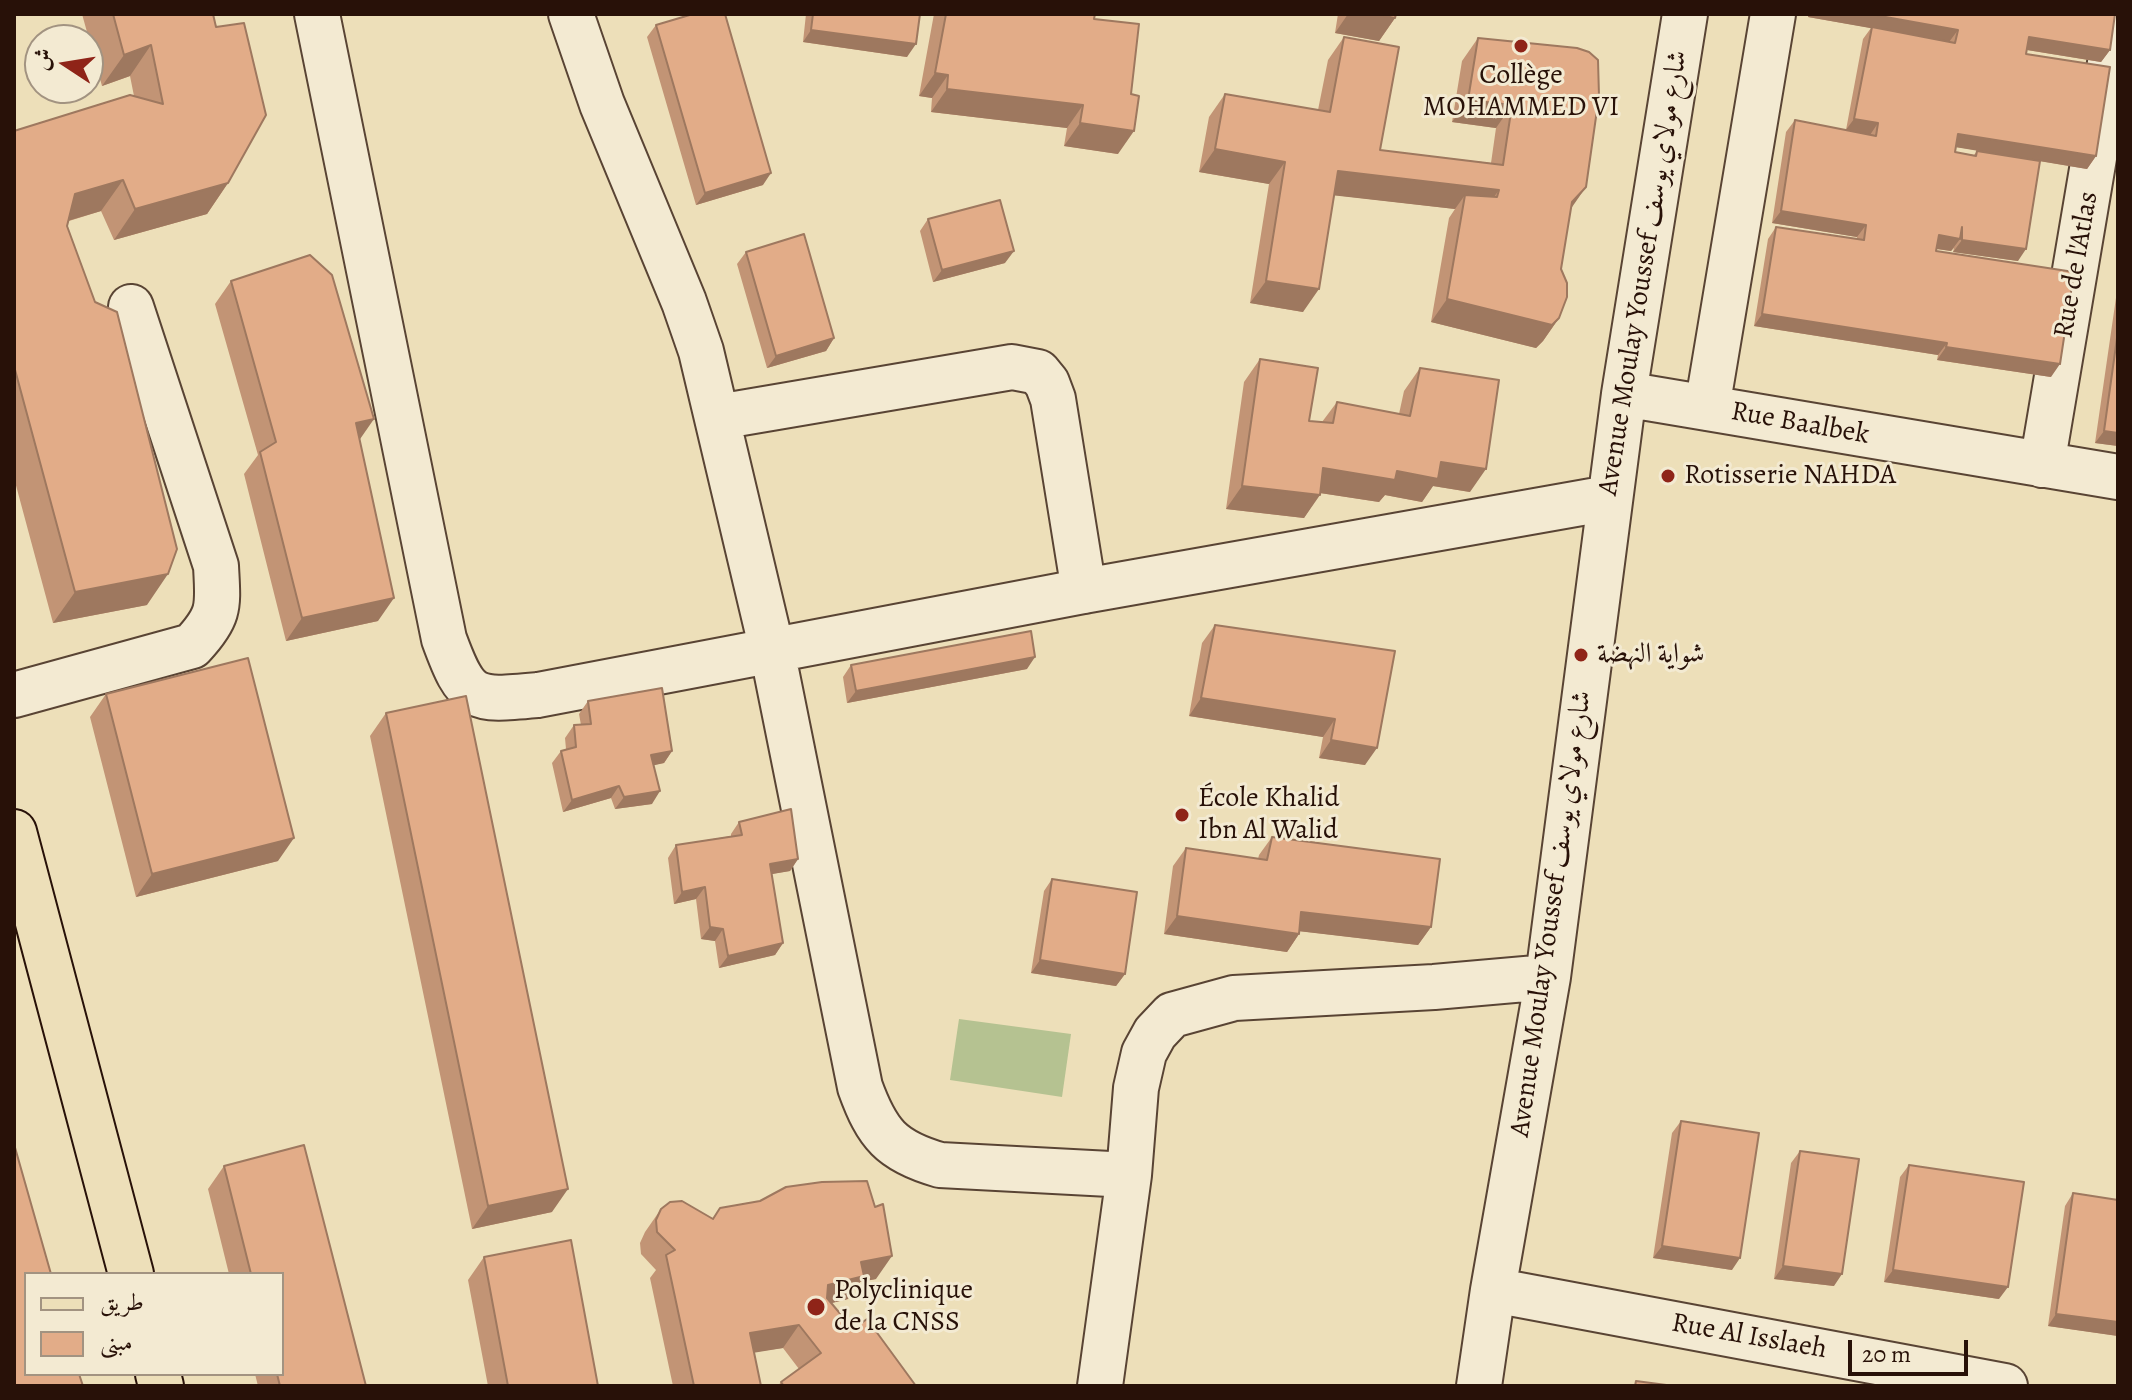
<!DOCTYPE html>
<meta charset="utf-8">
<style>
body{margin:0}
#map{position:relative;width:2132px;height:1400px;overflow:hidden;background:#eddfb9;font-family:Alegreya,Amiri,serif}
canvas{display:block}
.frame{position:absolute;inset:0;border:16px solid #281108;pointer-events:none}
.legend{position:absolute;left:24px;top:1272px;width:260px;height:104px;box-sizing:border-box;background:#f3ead2;border:2px solid #a29381;margin:0;padding:10px 14px;list-style:none;font-size:24px;color:#281108}
.legend li{display:flex;align-items:center;gap:16px;height:40px}
.legend b{width:40px;border:2px solid #a29381}
.north{position:absolute;left:24px;top:24px;width:80px;height:80px;box-sizing:border-box;background:#f3ead2;border:2px solid #a29381;border-radius:50%;rotate:282deg;font-size:22px;font-weight:700;line-height:32px;text-align:center;color:#281108}
.north::after{content:'';display:block;margin:auto;width:28px;height:36px;background:#8f2418;clip-path:polygon(50% 0,100% 100%,50% 72%,0 100%)}
.scale{position:absolute;left:1848px;top:1340px;width:120px;height:36px;box-sizing:border-box;border:4px solid #281108;border-top:0;padding-left:10px;font-size:24px;line-height:28px;white-space:nowrap;color:#281108;-webkit-text-stroke:6px #f3ead2;paint-order:stroke}
</style>
<div id="map">
<canvas width="2132" height="1400"></canvas>
<div class="frame"></div>
<ul class="legend">
<li><b style="height:10px;background:#eddfb9"></b>طريق</li>
<li><b style="height:22px;background:#e2ac88"></b>مبنى</li>
</ul>
<div class="north">ش</div>
<div class="scale">20 m</div>
</div>
<script>
const c = document.querySelector('canvas').getContext('2d');
c.lineJoin = 'round';
function fillPath(path, color) {
  c.fillStyle = color;
  c.fill(path, 'evenodd');
}
function trace(path, color, width, dash) {
  c.strokeStyle = color;
  c.lineWidth = width;
  c.lineCap = dash ? 'butt' : 'round';
  c.setLineDash(dash || []);
  c.stroke(path);
}
function write(font, color, halo, rows, align = 'center') {
  c.font = font + ' Alegreya,Amiri,serif';
  c.lineWidth = 6;
  c.setLineDash([]);
  c.textBaseline = 'middle';
  c.strokeStyle = halo;
  c.fillStyle = color;
  for (const [text, x, y, turn = 0] of rows) {
    c.save();
    c.translate(x, y);
    c.rotate((+turn || 0) * Math.PI / 180);
    c.textAlign = isNaN(turn) ? turn : align;
    if (halo) c.strokeText(text, 0, 0);
    c.fillText(text, 0, 0);
    c.restore();
  }
}
fillPath(new Path2D(`
 M959,1019L1071,1034L1062,1097L950,1080Z`), '#b5c291');
const minor = new Path2D(`
 M317,14L444,639C467,702 473,701 538,695L1084,591L1609,498
 M571,14L602,104L684,302L701,351L772,650L860,1087C877,1134 891,1151 940,1165L1129,1175
 M1624,394L2118,477
 M1707,408L1773,14
 M718,417L1012,367L1038,372L1047,383L1053,399L1084,591
 M2042,465L2118,16
 M14,695L192,646C221,615 218,606 216,566L131,307
 M1493,1290L2005,1386
 M1100,1386L1129,1175L1136,1088L1144,1053L1155,1033L1172,1015L1234,998L1434,987L1548,977
 M1479,1386L1493,1290L1548,977L1624,394L1685,14`);
const major = new Path2D(`
 M14,832L131,1274
 M158,1374L161,1386`);
trace(minor, '#594434', 48);
trace(major, '#281108', 48);
trace(minor, '#f3ead2', 44);
trace(major, '#eddfb9', 44);
fillPath(new Path2D(`
 M82,14H213L228,183L207,214L114,240L101,211L69,221L67,226L147,605L53,623L14,478V131L134,96L130,76L102,86Z
 M806,14H920L907,57L803,42Z
 M934,14H1095L1094,19L1118,154L1064,146L1067,128L931,112L932,98L919,96Z
 M1338,14H1396L1395,18L1379,41L1335,33Z
 M1808,14H2115L2110,50L2101,62L2027,50L2026,54L2096,156L2087,169L2040,161L2018,261L1953,252L1954,248L1951,251L1936,249V251L2051,377L1937,360L1938,355L1754,326L1768,239L1776,227L1857,239V237L1772,223L1786,132L1795,120L1846,130L1863,39L1871,28L1808,17ZM1956,147L1995,153L1977,151L1974,155L1955,152Z
 M656,25L763,185L696,205L647,37Z
 M1344,37L1380,150L1491,163L1496,128L1452,122L1462,61L1478,38L1571,208L1561,269L1559,318L1543,341L1536,348L1431,322L1449,218L1455,209L1334,195L1303,312L1250,303L1269,184L1199,172L1209,117L1225,94L1318,110L1328,60Z
 M928,219L1005,263L933,282L920,231Z
 M746,252L834,338L826,351L767,368L737,264Z
 M231,281L359,440L378,621L286,641L244,474L258,455L215,304Z
 M2118,284V446L2095,443Z
 M1260,359L1309,421L1322,422L1337,402L1399,414L1404,391L1420,368L1470,492L1433,486L1422,502L1385,495L1379,502L1320,493L1304,518L1226,509L1244,382Z
 M1215,625L1395,651L1365,765L1319,758L1323,737L1189,716L1202,643Z
 M851,665L1027,669L847,703L843,677Z
 M106,694L278,861L136,897L90,717Z
 M588,701L672,751L664,763L653,765L652,804L615,809L611,798L563,812L552,763L561,751L566,749L565,738L574,725H581L579,714Z
 M386,713L552,1212L472,1229L370,736Z
 M739,822L798,859L790,871L771,874L783,943L775,955L719,968L715,941L701,939L696,899L674,904L668,858L676,845L731,836V834Z
 M1272,837L1431,927L1418,945L1299,931V934L1287,952L1164,934L1173,866L1186,848L1258,859L1259,855Z
 M1052,879L1125,974L1116,986L1031,973L1044,891Z
 M1681,1121L1732,1270L1653,1258L1672,1133Z
 M1800,1151L1834,1286L1774,1279L1791,1163Z
 M1909,1165L1999,1299L1884,1282L1900,1177Z
 M224,1166L366,1386H258L255,1374H282V1274H229L208,1189Z
 M2073,1193L2118,1200V1336L2048,1326L2065,1206Z
 M720,1208L876,1279L860,1282L848,1299L831,1303L853,1329L916,1386H778L781,1382L799,1369L783,1348L754,1352L761,1386H673L650,1278L656,1270L641,1254L640,1243L645,1232L661,1209L713,1218Z
 M484,1257L598,1386H488L468,1280Z`), '#c29475');
fillPath(new Path2D(`
 M1348,14H1374L1395,18L1379,41L1335,33Z
 M1810,14H1869L1958,30L1949,42L1808,17Z
 M811,30L916,44L907,57L803,42Z
 M2029,37L2110,50L2101,62L2021,49Z
 M151,45L130,76L102,86L124,55Z
 M935,73L948,75L932,98L919,96Z
 M947,89L1083,105L1067,128L931,112Z
 M1468,100L1512,105L1496,128L1452,122Z
 M1854,119L1878,123L1870,135L1845,131Z
 M1080,123L1134,131L1118,154L1064,146Z
 M1958,134L2096,156L2087,169L1949,146Z
 M1215,149L1285,162L1269,184L1199,172Z
 M1338,171L1499,190L1483,212L1465,195L1455,209L1322,194Z
 M771,173L763,185L696,205L705,193Z
 M123,180L101,211L54,225L75,194Z
 M228,183L207,214L114,240L135,209Z
 M1586,187L1570,210L1572,202Z
 M1781,211L1866,225L1857,237L1772,223Z
 M1939,235L1960,239L1951,251L1931,248Z
 M1962,240L2026,249L2018,261L1953,252Z
 M1014,251L1005,263L933,282L942,270Z
 M1266,281L1319,289L1303,312L1250,303Z
 M1447,299L1559,318L1543,341L1536,348L1431,322Z
 M1762,314L1947,343L1938,355L1754,326Z
 M834,338L826,351L767,368L776,356Z
 M1946,347L2060,364L2051,377L1937,360Z
 M374,419L358,442L356,423Z
 M2104,431L2118,433V446L2095,443Z
 M1441,462L1486,469L1470,492L1433,486L1422,502L1385,495L1379,502L1307,491L1323,468L1397,471Z
 M1242,486L1320,495L1304,518L1226,509Z
 M168,574L147,605L53,623L75,592Z
 M394,598L378,621L286,641L302,618Z
 M1035,657L1027,669L847,703L856,691Z
 M1201,698L1335,719L1323,737L1189,716Z
 M1331,740L1377,748L1365,765L1319,758Z
 M672,751L664,763L642,768L651,755Z
 M619,786L611,798L563,812L572,800Z
 M660,791L652,804L615,809L624,797Z
 M294,838L278,861L136,897L152,874Z
 M798,859L790,871L761,876L770,864Z
 M705,887L696,899L674,904L682,892Z
 M1301,912L1431,927L1418,945L1289,930Z
 M1177,916L1299,934L1287,952L1164,934Z
 M710,927L723,929L715,941L701,939Z
 M783,943L775,955L719,968L728,956Z
 M1040,960L1125,974L1116,986L1031,973Z
 M568,1189L552,1212L472,1229L488,1206Z
 M1662,1246L1740,1258L1732,1270L1653,1258Z
 M892,1256L876,1279L860,1282L848,1299L812,1308L828,1285L861,1262Z
 M1783,1266L1842,1274L1834,1286L1774,1279Z
 M1893,1270L2008,1287L1999,1299L1884,1282Z
 M2056,1314L2118,1322V1336L2048,1326Z
 M799,1325L783,1348L734,1356L750,1333Z`), '#9e785f');
const building = new Path2D(`
 M113,14H213L216,27L244,23L266,115L228,183L135,209L123,180L75,194L67,226L95,302L117,312L177,549L168,574L75,592L14,366V131L130,95L163,104L151,45L124,55Z
 M693,14H725L771,173L705,193L656,25Z
 M813,14H920L916,44L811,30Z
 M946,14H1095L1094,19L1139,24L1131,94L1139,96L1134,131L1080,123L1083,105L947,89L948,75L935,73Z
 M1374,14H1396L1395,18Z
 M1869,14H2115L2110,50L2029,37L2026,54L2110,67L2096,156L1958,134L1955,152L1976,156L1977,151L2040,161L2026,249L1962,240V227L1960,239L1939,235L1936,251L2074,272L2060,364L1946,347L1947,343L1762,314L1776,227L1864,240L1866,225L1781,211L1795,120L1876,136L1878,123L1854,119L1872,27L1955,43L1958,30Z
 M1344,37L1399,47L1380,150L1503,165L1512,105L1468,100L1478,38L1577,48L1589,52L1598,60L1599,96L1586,187L1572,202L1561,269L1567,283V297L1559,318L1552,325L1447,299L1465,195L1497,197L1499,190L1338,171L1319,289L1266,281L1285,162L1215,149L1225,94L1330,112Z
 M1000,200L1014,251L942,270L928,219Z
 M804,234L834,338L776,356L746,252Z
 M310,255L332,275L374,419L356,423L394,598L302,618L260,452L276,442L231,281Z
 M2118,331V433L2104,431Z
 M1260,359L1318,368L1309,421L1333,423L1337,402L1410,416L1420,368L1499,380L1486,469L1441,462L1438,479L1397,471L1395,480L1323,468L1320,495L1242,486Z
 M1215,625L1395,651L1377,748L1331,740L1335,719L1201,698Z
 M1031,631L1035,657L856,691L851,665Z
 M248,658L294,838L152,874L106,694Z
 M662,688L672,751L651,755L660,791L624,797L619,786L572,800L561,751L576,747L574,725L591,724L588,701Z
 M466,696L568,1189L488,1206L386,713Z
 M791,809L798,859L770,864L783,943L728,956L723,929L710,927L705,887L682,892L676,845L742,835L739,822Z
 M1272,837L1440,859L1431,927L1301,912L1299,934L1177,916L1186,848L1267,860Z
 M1052,879L1137,892L1125,974L1040,960Z
 M1681,1121L1759,1133L1740,1258L1662,1246Z
 M14,1144L51,1274H26V1374H79L83,1386H14Z
 M304,1145L366,1386H280L277,1374H282V1274H251L224,1166Z
 M1800,1151L1859,1159L1842,1274L1783,1266Z
 M1909,1165L2024,1182L2008,1287L1893,1270Z
 M867,1181L875,1207L883,1204L892,1256L861,1262L864,1276L828,1285L827,1298L853,1329L867,1319L916,1386H784L781,1382L821,1353L799,1325L750,1333L761,1386H694L666,1255L675,1250L657,1232L656,1220L661,1209L670,1202L682,1201L713,1219L720,1208L760,1201L786,1187L822,1182Z
 M2073,1193L2118,1200V1322L2056,1314Z
 M571,1240L598,1386H508L484,1257Z
 M1636,1381L1674,1386H1635Z`);
fillPath(building, '#e2ac88');
trace(building, '#9e785f', 2);
for (const [x, y, r, color] of [
 [1521,46,8,"#8f2418"],
 [1668,476,8,"#8f2418"],
 [1581,655,8,"#8f2418"],
 [1182,815,8,"#8f2418"],
 [816,1307,10,"#8f2418"]
]) {
  const dot = new Path2D();
  dot.arc(x, y, r, 0, 2 * Math.PI);
  c.fillStyle = color;
  c.fill(dot);
  trace(dot, '#f3ead2', 3);
}
write('28px', '#281108', '#f3ead2', [
 ["Collège",1521,76,"center"],
 ["MOHAMMED VI",1521,108,"center"],
 ["Rotisserie NAHDA",1684,476],
 ["شواية النهضة",1597,655],
 ["École Khalid",1198,799],
 ["Ibn Al Walid",1198,831],
 ["Polyclinique",834,1291],
 ["de la CNSS",834,1323]
], 'left');
write('28px', '#281108', '#f3ead2', [
 ["Rue de l'Atlas",2077,265,-80],
 ["Avenue Moulay Youssef شارع مولاي يوسف",1644,273,-81],
 ["Rue Baalbek",1800,424,10],
 ["Avenue Moulay Youssef شارع مولاي يوسف",1552,914,-82],
 ["Rue Al Isslaeh",1749,1337,10]
]);
</script>
